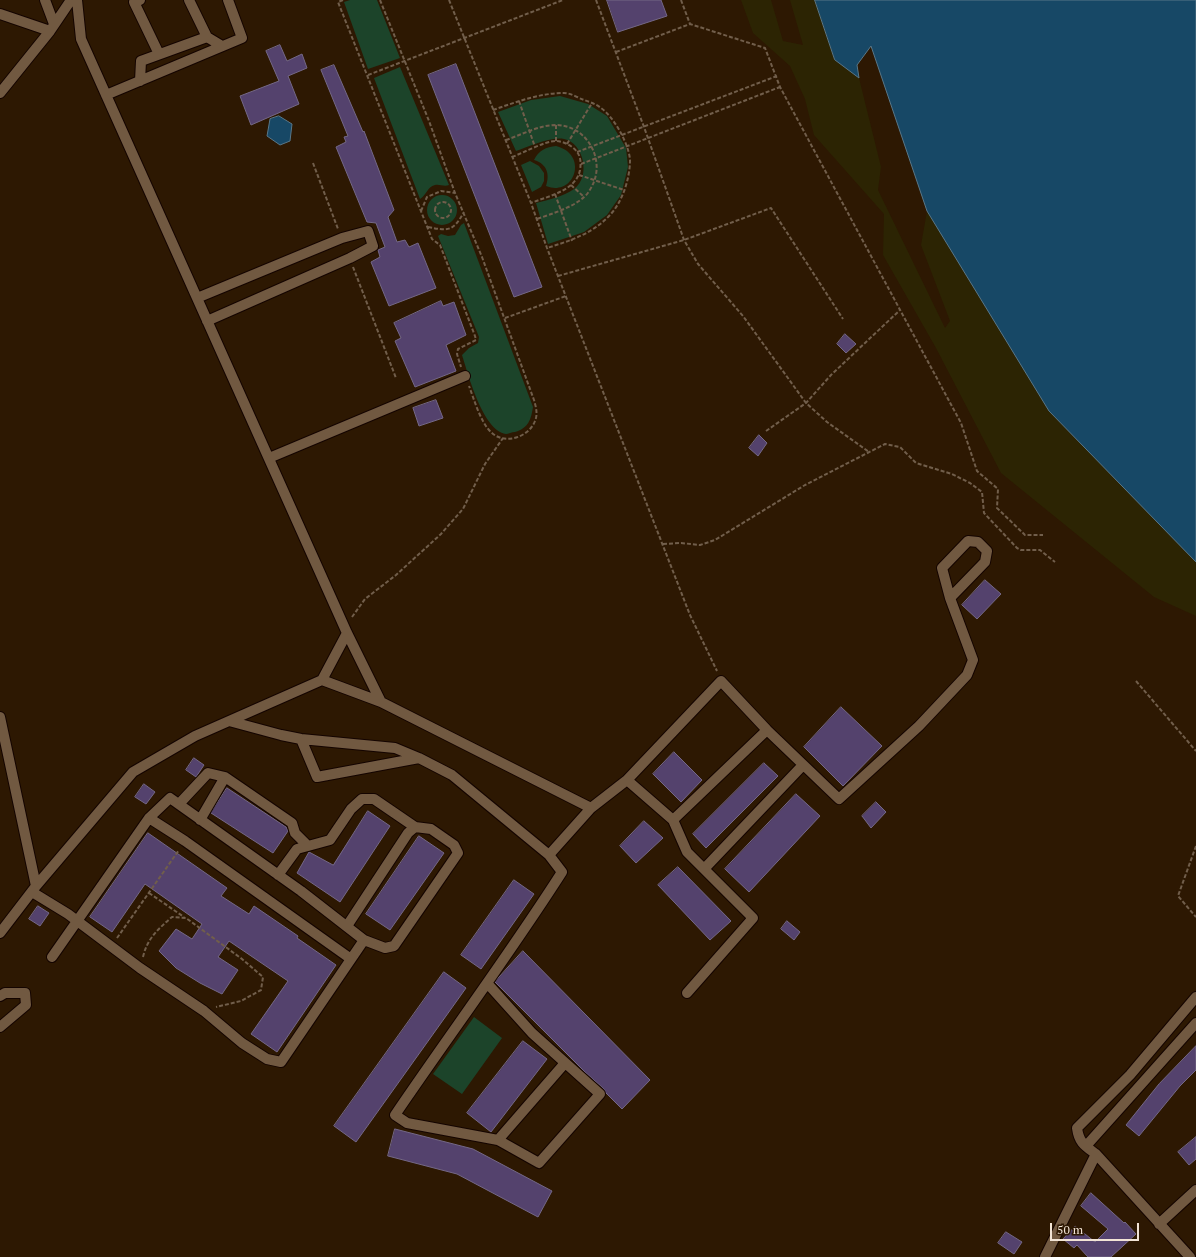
<!DOCTYPE html>
<style>
body{margin:0}
#map{position:relative;width:1196px;height:1257px;overflow:hidden;background:#2d1802;font-family:"PT Serif",serif}
canvas{display:block}
.scale{position:absolute;left:1050px;top:1223px;width:89px;height:18px;box-sizing:border-box;border:2px solid #f2e4d6;border-top:0;padding-left:5px;font-size:12px;line-height:14px;white-space:nowrap;color:#f2e4d6;-webkit-text-stroke:3px #2d1802;paint-order:stroke}
</style>
<div id="map">
<canvas width="1196" height="1257"></canvas>
<div class="scale">50 m</div>
</div>
<script>
const c = document.querySelector('canvas').getContext('2d');
c.lineJoin = 'round';
function fillPath(path, color) {
  c.fillStyle = color;
  c.fill(path, 'evenodd');
}
function trace(path, color, width, dash) {
  c.strokeStyle = color;
  c.lineWidth = width;
  c.lineCap = dash ? 'butt' : 'round';
  c.setLineDash(dash || []);
  c.stroke(path);
}
fillPath(new Path2D(`
 M350,0H377L400,58L368,69L344,2Z
 M400,67L449,185C444,187 440,184 435,185C427,187 426,196 420,199L374,78Z
 M560,96L588,104L607,116L626,148L628,167L621,195L607,215L584,232L548,244L536,203C549,200 564,196 574,189C591,177 584,143 564,139C551,136 528,147 516,151L498,112L531,100Z
 M556,146C585,153 578,188 555,188C553,188 549,187 546,186C550,174 547,164 534,160C539,150 546,147 556,146Z
 M530,161L539,166L544,173V181L541,187L532,192L521,165Z
 M427 210a15 15 0 1 1 30 0a15 15 0 1 1-30 0Z
 M464,223L533,407C531,419 529,428 515,432C512,432 508,434 506,434C483,431 468,374 462,355L469,348L478,343L479,337L438,236L441,234L448,236L455,235L461,225Z
 M474,1017L502,1038L462,1094L433,1074Z`), '#1c442a');
fillPath(new Path2D(`
 M741,0H771L783,41L803,45L790,0H815L835,60L859,78L881,167L878,190L945,328L950,321L921,245L927,211L1049,411L1196,562V616L1154,597L1001,473L936,348L883,255L884,214L814,135L805,99L790,66L753,33Z`), '#2c2403');
const water = new Path2D(`
 M815,0H1196V562L1049,411L927,211L871,46L857,65L859,78L835,60Z
 M279,116L292,124L290,141L280,145L267,136L270,119Z`);
fillPath(water, '#174866');
trace(water, '#597788', 1);
const building = new Path2D(`
 M607,0H661L667,16L618,32Z
 M280,45L287,61L302,54L307,68L288,76L299,104L251,125L240,96L279,81L266,51Z
 M456,64L542,287L514,297L428,75Z
 M334,65L363,132L364,131L394,210L388,217L397,242L405,240L409,247L418,243L436,288L389,306L371,262L380,257L378,250L385,247L376,223L367,222L336,147L346,142L344,137L348,136L321,70Z
 M441,301L443,306L454,302L466,335L446,345L456,371L415,387L395,341L401,338L394,323Z
 M845,334L856,344L846,353L837,344Z
 M436,400L443,418L419,426L413,408Z
 M759,435L767,443L758,456L749,448Z
 M985,580L1001,594L977,619L962,605Z
 M841,707L882,746L843,786L804,747Z
 M674,752L702,780L681,802L653,774Z
 M194,758L204,765L196,777L186,770Z
 M764,763L778,776L706,848L693,834Z
 M144,784L155,792L146,804L135,797Z
 M227,788L286,827L288,831L273,853L211,813Z
 M796,794L820,816L749,892L725,869Z
 M876,802L886,812L871,828L862,816Z
 M368,811L390,826L340,902L297,873L309,852L333,865Z
 M644,821L663,838L636,863L620,846Z
 M148,833L227,888L221,896L249,914L254,906L298,936L297,938L336,965L277,1052L251,1034L288,981L229,941L218,957L238,970L222,994L200,983L176,968L159,951L176,929L192,939L202,924L145,884L112,932L90,917Z
 M419,836L444,853L390,930L366,914Z
 M678,867L731,921L710,940L658,885Z
 M514,880L534,894L481,969L461,955Z
 M38,906L49,913L40,926L29,919Z
 M787,921L800,932L794,940L781,929Z
 M523,951L650,1080L622,1109L606,1093L604,1089L585,1072L495,982Z
 M444,972L466,988L356,1142L334,1126Z
 M523,1041L547,1059L491,1132L467,1113Z
 M1196,1046V1070L1180,1086L1139,1136L1126,1125L1159,1084Z
 M395,1129L473,1149L552,1191L538,1217L457,1174L388,1156Z
 M1196,1137V1159L1189,1165L1178,1152Z
 M1091,1193L1124,1223L1125,1222L1136,1234L1111,1257H1088L1077,1245L1074,1248L1063,1239L1075,1226L1095,1242L1108,1229L1081,1206Z
 M1006,1232L1022,1242L1014,1254L998,1243Z`);
fillPath(building, '#54426d');
trace(building, '#746886', 1);
const minor = new Path2D(`
 M45,0L54,24
 M77,0L81,39L347,633L381,702L591,808L627,780L721,681L767,730L839,799L919,726L967,675L973,660L950,598L985,562L987,551L978,542L968,541L942,568L950,598
 M140,0L134,2L159,54
 M189,0L207,37
 M0,14L50,31
 M140,81L141,61L207,37L222,46
 M0,93L50,31L71,0
 M106,95L242,38L228,0
 M197,298L342,238L368,231L373,246L350,258L207,321
 M269,458L465,376
 M322,680L381,702
 M0,717L36,886
 M229,721L281,735L301,739L395,748L419,758L452,775L549,855L562,872C509,955 450,1034 395,1115L407,1123L498,1140L539,1163L600,1094L532,1033L487,983
 M301,739L317,777L419,758
 M627,780L673,820L687,852L753,918L687,993
 M179,804L208,773L225,777L292,823L295,833L308,846
 M149,818L185,841L351,959
 M200,820L225,777
 M673,820L767,730
 M549,855L591,808
 M704,869L803,765
 M278,875L297,849L330,840L351,809L362,799H374L415,827
 M32,892L68,914L140,968L204,1011L242,1043L267,1059L281,1062L364,940L301,891L170,798L149,818L52,957
 M347,926L408,833L415,827L431,829L454,845L458,853L394,946L385,948L364,940
 M0,933L36,886L133,772L195,736L322,680L347,633
 M0,996L5,993H25L26,1005L0,1027
 M498,1140L565,1063
 M1086,1146L1196,1023
 M1096,1154C1085,1146 1079,1143 1077,1128L1130,1075L1196,997
 M1159,1224L1196,1190
 M1045,1257L1096,1154L1190,1257`);
trace(minor, '#140400', 12);
trace(new Path2D(`
 M343,0L338,2L432,239L440,245L475,336L476,340L458,349L457,354L461,367
 M380,0L429,121L455,193L482,257L534,400C536,407 538,414 535,421C529,437 505,445 492,433C481,424 474,399 469,386
 M449,0L531,203L547,248L690,615L717,671
 M596,0L644,127L684,240L698,264L743,316L806,403L827,422L869,452
 M681,0L690,24
 M616,52L690,24L765,48L780,87L961,423L977,471L998,489L997,508L1025,535H1043
 M368,75L563,0
 M519,101L535,147
 M493,110C516,102 540,93 564,93C571,93 578,98 584,100C590,102 596,104 601,108C614,117 629,144 630,160C630,179 622,203 609,216C592,234 569,241 547,248
 M556,125V141
 M506,140C521,135 539,125 556,125C586,125 605,158 593,184C591,188 588,194 584,197C574,207 551,214 537,219
 M567,144L592,103
 M577,152L777,76
 M512,157C523,153 545,141 556,141C563,141 573,146 577,152C581,157 581,164 580,170C576,191 548,196 531,203
 M313,163L338,229
 M581,164L780,87
 M579,175L624,190
 M571,185L584,197
 M555,194L572,241
 M435 210a8 8 0 1 1 16 0a8 8 0 1 1-16 0Z
 M421,211L427,197L441,191L455,193
 M428,227C448,231 453,232 464,212
 M353,267L396,378
 M558,276L684,240L771,208L843,319
 M505,318L566,296
 M766,431L806,403L831,375L900,310
 M663,544L681,543L700,545L715,540L805,485L885,444L900,447L916,463L952,474L970,483L982,492L984,513L1017,548L1021,550H1040L1055,562
 M352,617L365,599L396,575L441,534L463,509L485,464L503,438
 M1136,681L1196,751
 M1196,846L1178,896L1196,917
 M149,893L184,917
 M117,938L179,850
 M143,957C147,939 158,929 172,917L186,918L242,959L263,977L261,990L241,1001L216,1007`), '#715e4b', 2, [4, 2]);
trace(minor, '#715941', 10);
</script>
